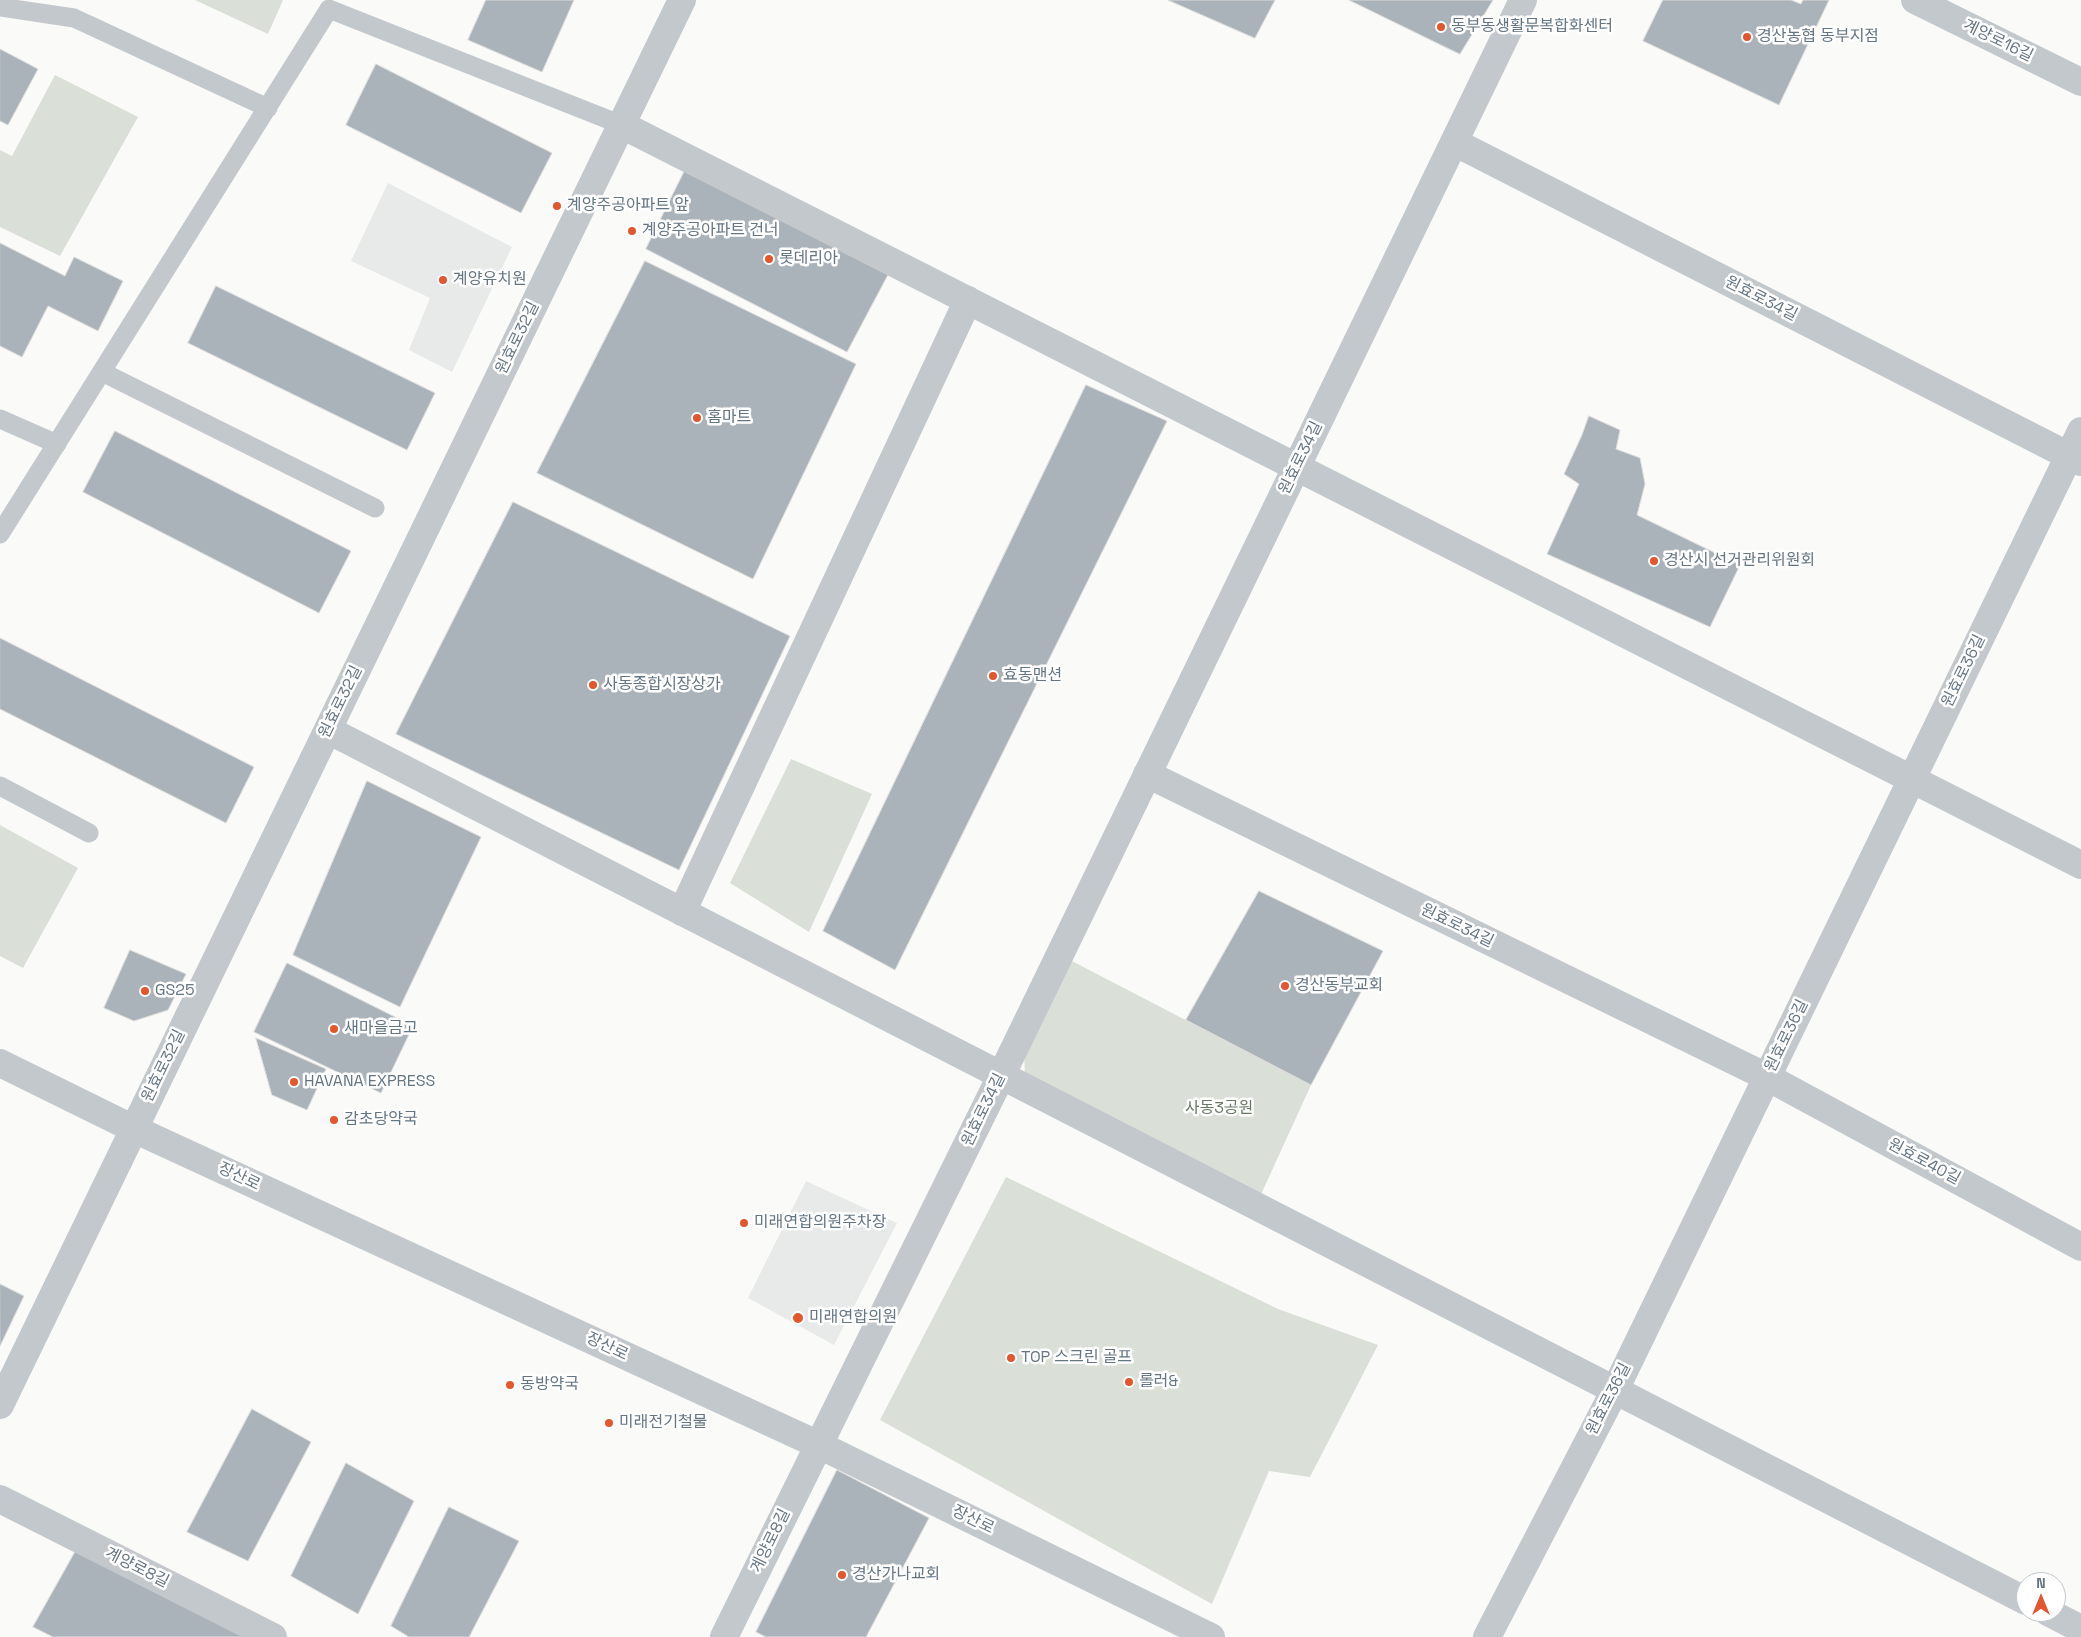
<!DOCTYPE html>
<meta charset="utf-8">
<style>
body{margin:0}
#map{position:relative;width:2081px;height:1637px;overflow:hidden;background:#fafaf8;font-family:"Space Grotesk",sans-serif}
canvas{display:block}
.north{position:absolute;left:2016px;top:1572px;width:50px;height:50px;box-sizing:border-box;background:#fff;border:1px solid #c1c8cd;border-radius:50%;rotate:0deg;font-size:14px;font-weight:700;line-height:20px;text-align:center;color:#657683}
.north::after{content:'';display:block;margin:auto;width:18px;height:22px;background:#e4572e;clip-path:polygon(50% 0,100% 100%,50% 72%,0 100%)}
</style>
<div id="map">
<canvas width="2081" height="1637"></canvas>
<div class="north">N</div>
</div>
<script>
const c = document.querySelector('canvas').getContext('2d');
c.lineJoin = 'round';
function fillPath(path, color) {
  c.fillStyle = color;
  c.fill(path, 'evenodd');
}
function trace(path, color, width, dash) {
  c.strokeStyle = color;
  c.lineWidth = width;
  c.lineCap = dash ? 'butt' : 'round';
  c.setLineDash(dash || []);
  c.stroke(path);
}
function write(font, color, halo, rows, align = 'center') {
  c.font = font + ' "Space Grotesk","Noto Sans KR",sans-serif';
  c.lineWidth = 5;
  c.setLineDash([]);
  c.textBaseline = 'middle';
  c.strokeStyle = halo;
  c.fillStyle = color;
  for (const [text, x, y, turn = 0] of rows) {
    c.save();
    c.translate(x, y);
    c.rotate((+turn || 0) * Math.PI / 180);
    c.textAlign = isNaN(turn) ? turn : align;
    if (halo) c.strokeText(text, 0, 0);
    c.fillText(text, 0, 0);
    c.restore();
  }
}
fillPath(new Path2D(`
 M388,183L512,247L452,372L409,350L430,298L351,261Z
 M806,1181L897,1223L834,1345L748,1298Z`), '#e8e9e9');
fillPath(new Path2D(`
 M195,0H283L268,34Z
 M55,75L138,117L60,256L0,227V150L12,156Z
 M791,759L872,794L809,932L730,883Z
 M0,825L78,868L23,968L0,956Z
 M1066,958L1311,1085L1258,1201L1025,1079L1024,1048Z
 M1006,1177L1278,1309L1378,1345L1310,1477L1269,1471L1212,1604L880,1420Z`), '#dadfd7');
const building = new Path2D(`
 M486,0H574L542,72L468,40Z
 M1168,0H1275L1255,38Z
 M1349,0H1493L1460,54Z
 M1663,0H1791L1801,4L1803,0H1829L1779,105L1643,41Z
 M0,49L38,69L8,125L0,121Z
 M376,64L552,153L521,213L346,125Z
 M689,162L891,269L847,352L646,249Z
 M0,243L65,276L74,257L123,281L98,331L48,306L22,357L0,346Z
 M645,261L856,364L753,579L537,473Z
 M216,286L435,393L407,450L188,343Z
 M1086,385L1167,421L895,970L823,931Z
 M1589,416L1620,430L1616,449L1640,458L1645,484L1637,515L1740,565L1710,627L1547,554L1579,484L1564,474L1582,435Z
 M115,431L351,551L319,613L83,492Z
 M513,502L790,636L679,870L396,734Z
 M0,638L254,767L226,823L0,709Z
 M367,781L481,837L400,1007L293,955Z
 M1259,891L1383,951L1311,1085L1186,1020Z
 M130,950L186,974L168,1010L134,1021L104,1008Z
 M287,963L413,1026L381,1093L254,1032Z
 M256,1038L326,1069L307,1110L272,1095Z
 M0,1284L24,1296L0,1346Z
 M252,1409L311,1442L248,1561L187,1532Z
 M346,1463L414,1501L358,1614L291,1576Z
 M837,1470L929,1518L866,1637H766L756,1632Z
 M449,1507L519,1541L469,1637H409L391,1626Z
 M79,1545L264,1637H53L33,1627Z`);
fillPath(building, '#aab3b9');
trace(building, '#dcdcda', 1);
trace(new Path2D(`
 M0,7L74,18L268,108
 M102,372L375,508
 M0,419L57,444
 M0,534L329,9L622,125
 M0,786L89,833`), '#c3c8cc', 19);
trace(new Path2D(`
 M1915,0L2081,82
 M622,125L2081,865
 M1454,142L2081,462
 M328,730L2026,1601
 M1147,774L1767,1077L2081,1247
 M682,912L968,300
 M0,1063L134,1129L819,1445L1211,1637
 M0,1405L682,0
 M0,1499L273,1637
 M2048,1612L2081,1629
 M724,1637L1001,1076L1523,0
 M1487,1637L1615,1390L2081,431`), '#c3c8cc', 28);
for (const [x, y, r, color] of [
 [1441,27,5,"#e4572e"],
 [1747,37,5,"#e4572e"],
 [557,206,5,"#e4572e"],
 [632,231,5,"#e4572e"],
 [769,259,5,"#e4572e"],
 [443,280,5,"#e4572e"],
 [697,418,5,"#e4572e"],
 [1654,561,5,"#e4572e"],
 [993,676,5,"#e4572e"],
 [593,685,5,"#e4572e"],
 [1285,986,5,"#e4572e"],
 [145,991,5,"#e4572e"],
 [334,1029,5,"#e4572e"],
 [294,1082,5,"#e4572e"],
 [334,1120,5,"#e4572e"],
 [744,1223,5,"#e4572e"],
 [798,1318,6,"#e4572e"],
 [1011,1358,5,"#e4572e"],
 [1129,1382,5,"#e4572e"],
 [510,1385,5,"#e4572e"],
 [609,1423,5,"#e4572e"],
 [842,1575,5,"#e4572e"]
]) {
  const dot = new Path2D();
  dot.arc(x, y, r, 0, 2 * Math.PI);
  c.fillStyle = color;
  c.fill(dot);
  trace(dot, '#fff', 2);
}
write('16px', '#657683', '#fff', [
 ["동부동생활문복합화센터",1451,27],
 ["경산농협 동부지점",1757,37],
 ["계양주공아파트 앞",567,206],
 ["계양주공아파트 건너",642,231],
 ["롯데리아",779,259],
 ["계양유치원",453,280],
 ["홈마트",707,418],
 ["경산시 선거관리위원회",1664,561],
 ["효동맨션",1003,676],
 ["사동종합시장상가",603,685],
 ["경산동부교회",1295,986],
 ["GS25",155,991],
 ["새마을금고",344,1029],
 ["HAVANA EXPRESS",304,1082],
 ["감초당약국",344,1120],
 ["미래연합의원주차장",754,1223],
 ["미래연합의원",809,1318],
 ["TOP 스크린 골프",1021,1358],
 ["롤러&",1139,1382],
 ["동방약국",520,1385],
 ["미래전기철물",619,1423],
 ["경산가나교회",852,1575]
], 'left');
write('16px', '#657683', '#fff', [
 ["계양로16길",1998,41,26],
 ["원효로34길",1761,299,27],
 ["원효로32길",518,338,-64],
 ["원효로34길",1301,458,-64],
 ["원효로36길",1964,671,-64],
 ["원효로32길",341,702,-64],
 ["원효로34길",1457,926,26],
 ["원효로36길",1787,1036,-64],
 ["원효로32길",164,1066,-64],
 ["원효로34길",984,1110,-64],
 ["원효로40길",1924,1162,28],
 ["장산로",239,1177,25],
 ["장산로",607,1347,25],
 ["원효로36길",1609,1399,-63],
 ["장산로",973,1520,26],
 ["계양로8길",771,1541,-64],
 ["계양로8길",137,1568,27]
]);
write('16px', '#687a64', '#fff', [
 ["사동3공원",1219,1109]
]);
</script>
